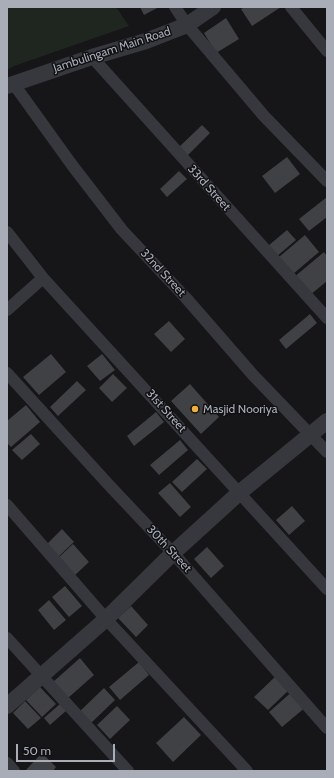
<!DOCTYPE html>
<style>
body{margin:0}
#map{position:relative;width:334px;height:778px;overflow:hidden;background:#161618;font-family:Cabin,sans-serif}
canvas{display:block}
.frame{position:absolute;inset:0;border:8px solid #a8adb8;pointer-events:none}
.scale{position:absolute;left:16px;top:744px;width:99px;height:18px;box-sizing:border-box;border:2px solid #a8adb8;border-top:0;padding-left:5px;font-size:12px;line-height:14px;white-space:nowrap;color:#a8adb8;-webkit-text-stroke:3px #111113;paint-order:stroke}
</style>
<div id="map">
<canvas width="334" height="778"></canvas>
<div class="frame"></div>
<div class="scale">50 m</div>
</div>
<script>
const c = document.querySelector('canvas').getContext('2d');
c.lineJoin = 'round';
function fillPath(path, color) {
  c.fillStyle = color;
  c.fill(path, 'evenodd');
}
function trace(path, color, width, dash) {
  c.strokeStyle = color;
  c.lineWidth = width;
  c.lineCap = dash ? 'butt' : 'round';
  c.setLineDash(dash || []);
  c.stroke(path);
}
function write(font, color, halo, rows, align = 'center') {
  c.font = font + ' Cabin,sans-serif';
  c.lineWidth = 3;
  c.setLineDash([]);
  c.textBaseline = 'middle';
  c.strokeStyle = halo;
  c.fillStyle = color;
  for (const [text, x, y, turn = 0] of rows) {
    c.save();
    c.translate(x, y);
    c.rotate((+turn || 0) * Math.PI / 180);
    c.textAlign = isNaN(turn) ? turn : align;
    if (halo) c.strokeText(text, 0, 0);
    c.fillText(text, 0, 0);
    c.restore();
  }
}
fillPath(new Path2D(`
 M7,7H116L129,26L14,66L7,70Z`), '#1e261f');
fillPath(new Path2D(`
 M140,7H159L144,15Z
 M245,7H281L252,26L241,9Z
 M226,18L239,39L216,53L204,33Z
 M202,125L210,133L186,157L178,148Z
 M287,157L300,174L275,193L262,176Z
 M179,171L187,179L167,197L160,189Z
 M327,197V217L309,231L299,219Z
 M287,230L296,240L276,257L268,246Z
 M305,235L319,252L293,274L279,257Z
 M324,252L327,256V281L309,296L293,278Z
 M310,314L317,323L286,349L279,340Z
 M169,321L185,339L171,352L154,334Z
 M51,354L66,372L39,395L23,377Z
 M102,354L115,370L100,381L87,366Z
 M113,374L127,388L112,402L99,388Z
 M77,381L86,390L58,416L50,407Z
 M190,384L219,417L201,434L171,401Z
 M26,405L40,422L11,447L7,443V421Z
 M156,412L164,422L134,446L127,436Z
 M31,434L40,444L22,460L12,450Z
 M180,440L188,450L159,475L150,465Z
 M197,459L207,469L182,492L172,482Z
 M170,483L191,507L180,517L158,493Z
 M292,506L305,521L289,535L276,520Z
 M62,529L74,542L58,557L47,544Z
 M73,544L89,562L74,576L58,558Z
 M207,547L224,566L211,578L194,559Z
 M65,586L82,606L69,617L52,597Z
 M49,600L66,620L54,630L38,610Z
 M131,606L148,625L136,637L118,618Z
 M80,658L94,675L68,698L53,682Z
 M139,662L149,675L120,700L109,687Z
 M278,674L291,688L268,710L254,697Z
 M40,687L56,704L42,717L26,700Z
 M104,688L115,700L89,725L78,713Z
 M294,690L307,706L282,727L269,712Z
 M25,701L41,718L28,729L13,713Z
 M61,703L67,710L50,725L44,718Z
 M117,706L130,720L110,739L97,725Z
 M184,717L201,735L173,762L156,743Z
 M42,753L56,767L53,771H25Z`), '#404145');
trace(new Path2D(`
 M175,7L187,25L264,116L327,181
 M291,7L327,51
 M92,57L327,318
 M13,83L72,165L122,230L186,298L253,375L327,452
 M7,232L43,278L327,589
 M7,310L43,278
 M7,373L108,484L173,553L327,728
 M7,505L106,619L247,771
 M7,638L128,771
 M7,763L14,771`), '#37383d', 12);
trace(new Path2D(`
 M7,86L92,57L146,41L187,25L213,7
 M7,706L106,619L173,553L239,493L327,421`), '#37383d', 16);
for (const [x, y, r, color] of [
 [195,409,4,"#f2b134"]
]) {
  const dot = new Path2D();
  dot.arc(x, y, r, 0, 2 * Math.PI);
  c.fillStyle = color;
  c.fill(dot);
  trace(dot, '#111113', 1.5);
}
write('12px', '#a8adb8', '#111113', [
 ["Jambulingam Main Road",112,50,-18],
 ["33rd Street",209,188,48],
 ["32nd Street",163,273,47],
 ["31st Street",166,411,48],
 ["30th Street",169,549,47]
]);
write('12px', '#a8adb8', '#111113', [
 ["Masjid Nooriya",203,409]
], 'left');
</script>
